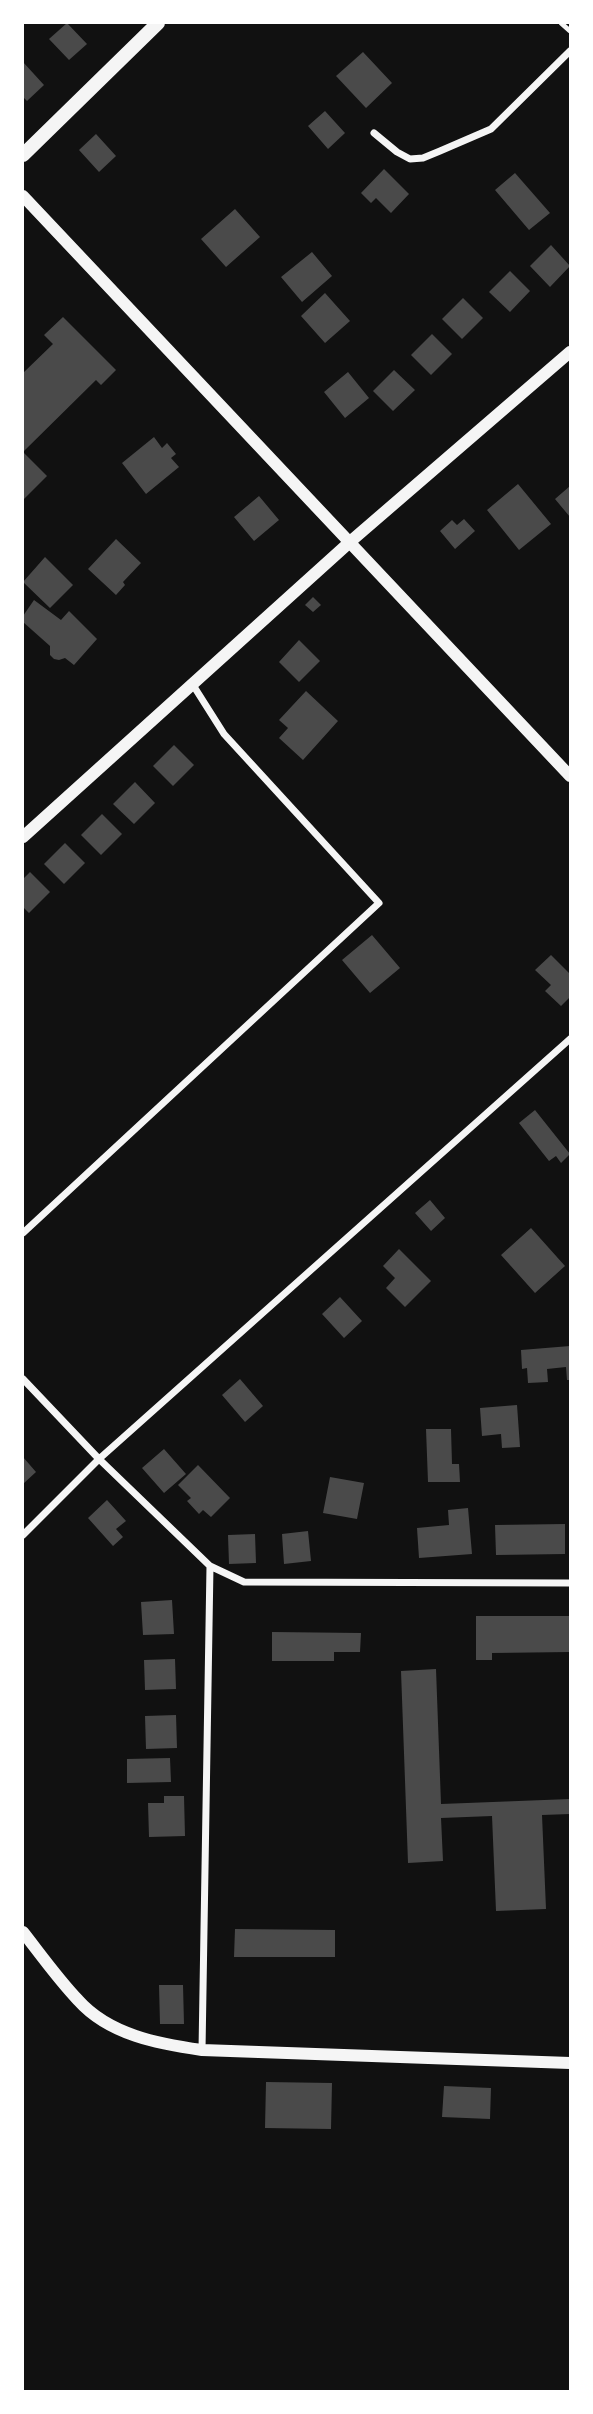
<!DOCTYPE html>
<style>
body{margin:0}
#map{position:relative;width:593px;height:2414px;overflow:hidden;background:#111;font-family:Commissioner,sans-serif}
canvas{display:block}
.frame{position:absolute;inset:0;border:24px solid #fff;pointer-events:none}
</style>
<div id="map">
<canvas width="593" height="2414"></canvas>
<div class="frame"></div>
</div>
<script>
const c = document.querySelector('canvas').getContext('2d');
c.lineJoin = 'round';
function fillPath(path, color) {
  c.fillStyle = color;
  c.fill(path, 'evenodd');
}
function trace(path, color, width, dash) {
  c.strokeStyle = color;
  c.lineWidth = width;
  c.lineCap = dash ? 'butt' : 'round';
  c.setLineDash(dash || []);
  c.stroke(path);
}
fillPath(new Path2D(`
 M67,23L87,44L69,60L49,39Z
 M363,52L392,83L366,108L336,76Z
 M23,62L44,85L27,101L23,97Z
 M325,111L345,133L328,149L308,126Z
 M96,134L116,156L99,172L79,150Z
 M384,169L409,194L391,213L376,198L371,203L361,193Z
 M515,173L550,213L529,230L495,190Z
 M235,209L260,237L226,267L201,239Z
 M551,245L570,266L550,287L530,266Z
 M312,252L332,276L302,302L281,277Z
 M510,271L530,291L510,312L489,292Z
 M325,293L350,321L325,343L301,316Z
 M463,298L483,318L462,339L442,319Z
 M63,317L116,370L101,385L96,380L23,452L47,476L23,500V373L53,344L44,335Z
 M432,334L452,354L431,375L411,355Z
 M394,370L415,390L393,411L373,391Z
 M348,372L369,398L345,418L324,392Z
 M154,437L162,448L167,443L176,454L171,458L179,467L146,494L122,463Z
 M518,484L551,524L519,550L487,510Z
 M570,486V517L555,499Z
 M259,496L279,520L254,541L234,517Z
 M464,519L475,531L455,549L440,531L452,520L457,525Z
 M116,539L141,563L123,582L125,585L116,595L88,569Z
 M45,557L73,585L50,608L23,582Z
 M313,597L321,605L313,612L305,605Z
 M34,600L61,620L69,611L97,639L74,665L65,658L59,660L54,659L50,655V646L23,622V616Z
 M299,640L320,661L299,682L279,662Z
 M306,691L338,721L303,760L279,738L288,728L279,720Z
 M174,745L194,765L173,786L153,766Z
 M135,782L155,803L134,824L113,804Z
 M102,814L122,834L101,855L81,835Z
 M65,843L85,863L64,884L44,864Z
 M30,872L50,892L29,913L23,907V879Z
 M372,935L400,968L370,993L342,960Z
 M551,955L570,974V997L561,1006L545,991L551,985L535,970Z
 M535,1110L570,1154L561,1163L556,1156L549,1161L519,1123Z
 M430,1200L445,1218L431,1231L415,1213Z
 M531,1228L565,1266L535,1293L501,1255Z
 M399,1249L431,1281L405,1307L386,1288L395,1278L383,1266Z
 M340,1297L362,1321L344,1338L322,1314Z
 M570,1346V1380H567L566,1367L547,1369L548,1382L528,1383L527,1368L522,1369L521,1350Z
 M240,1379L263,1406L245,1422L222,1395Z
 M517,1405L520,1447L502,1448L501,1434L482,1436L480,1408Z
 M426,1429H451L452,1464H459L460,1482H428Z
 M164,1449L186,1474L164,1493L142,1468Z
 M23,1457L36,1472L23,1484Z
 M198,1465L230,1498L211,1517L203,1510L199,1514L187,1501L191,1498L178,1485Z
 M330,1477L364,1483L357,1519L323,1513Z
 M107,1500L126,1521L116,1529L123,1537L113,1546L88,1518Z
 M468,1508L472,1554L419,1558L417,1528L449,1525L448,1510Z
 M565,1524V1554L496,1555L495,1525Z
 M308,1531L311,1561L284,1564L282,1534Z
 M255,1534L256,1563L229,1564L228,1535Z
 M172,1600L174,1634L143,1635L141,1602Z
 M476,1616H570V1652L492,1653V1660H476Z
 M272,1632L361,1633L360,1652H334V1661H272Z
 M175,1659L176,1689L145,1690L144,1660Z
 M436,1669L441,1804L570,1799V1814L542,1815L546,1909L496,1911L492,1816L441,1818L443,1861L408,1863L401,1671Z
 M176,1715L177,1748L146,1749L145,1716Z
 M170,1758L171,1782L127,1783V1759Z
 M164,1796H184L185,1836L149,1837L148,1803H164Z
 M235,1929L335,1930V1957H234Z
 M159,1985H183L184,2024H160Z
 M266,2082L332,2083L331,2129L265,2128Z
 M444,2086L491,2088L490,2119L442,2117Z`), '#4a4a4a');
trace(new Path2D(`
 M561,23L570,31`), '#f5f5f5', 5);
trace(new Path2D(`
 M374,133L397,152L410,159L423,158L440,151L491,129L570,51
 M23,1233L379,903L224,734L193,685
 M23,1379L99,1459L210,1566L244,1582L570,1583
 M23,1535L99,1459L570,1039
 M202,2050L210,1566`), '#f5f5f5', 7);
trace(new Path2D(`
 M23,196L570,776
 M23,837L351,541L570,352
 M23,1932C41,1955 58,1979 78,2000C109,2035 159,2044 202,2050L570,2063`), '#f5f5f5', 12);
trace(new Path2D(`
 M23,155L158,23`), '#f5f5f5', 14);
</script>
